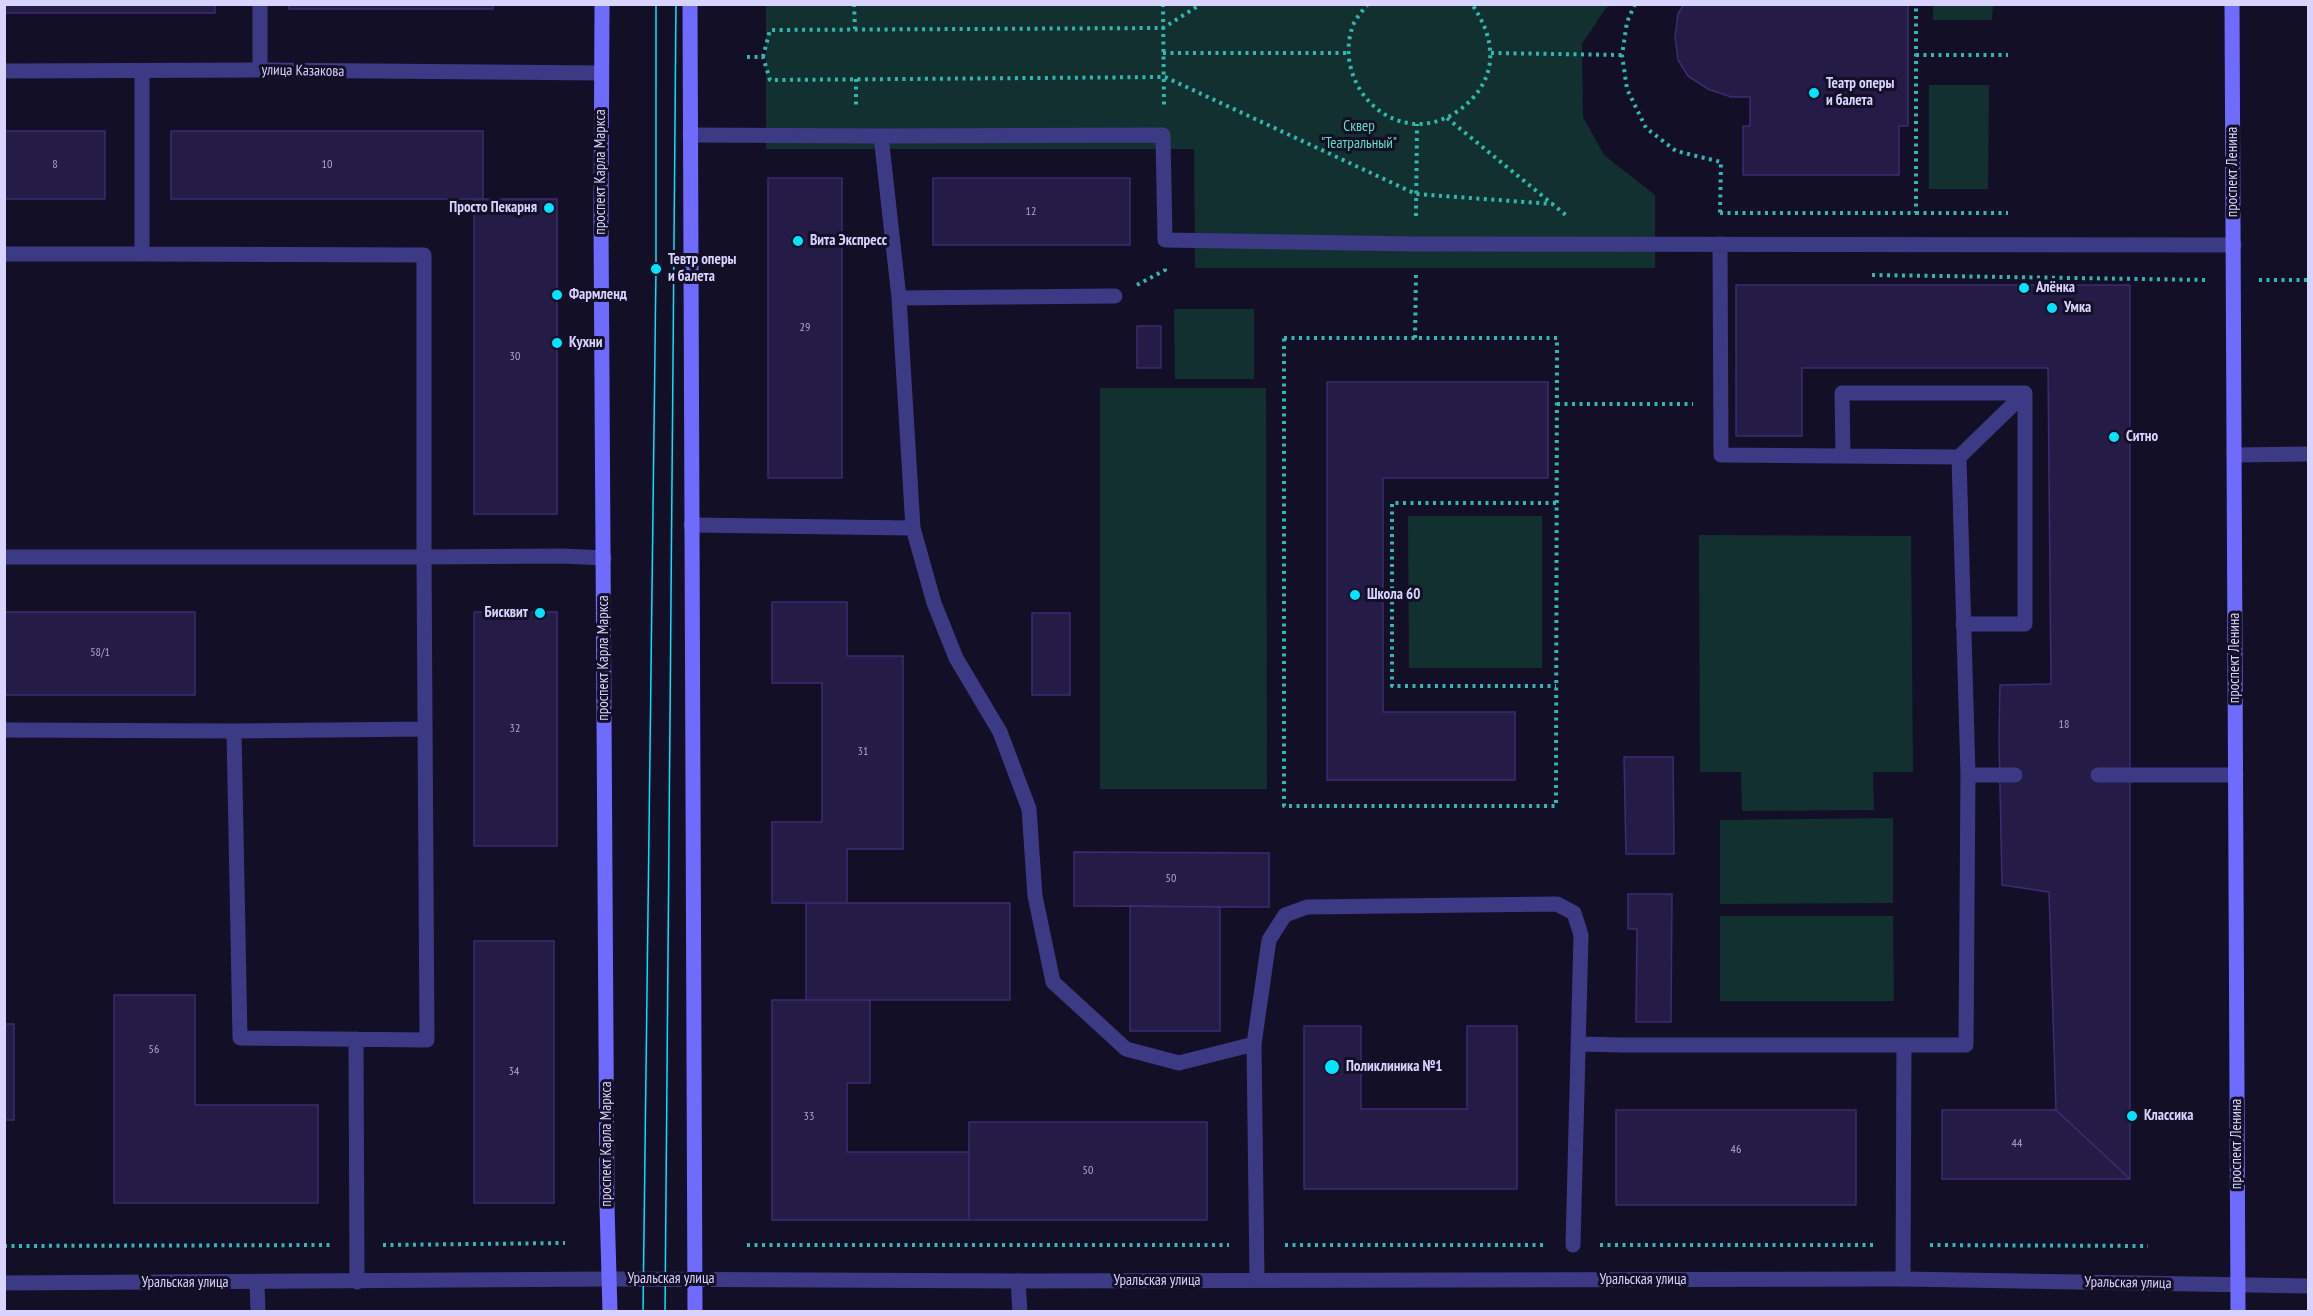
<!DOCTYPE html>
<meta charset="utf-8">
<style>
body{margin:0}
#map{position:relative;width:2313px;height:1316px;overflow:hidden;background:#130f26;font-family:"PT Sans Narrow",sans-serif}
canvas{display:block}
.frame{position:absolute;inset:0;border:6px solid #d9d4ff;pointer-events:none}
</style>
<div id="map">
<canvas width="2313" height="1316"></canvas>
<div class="frame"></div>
</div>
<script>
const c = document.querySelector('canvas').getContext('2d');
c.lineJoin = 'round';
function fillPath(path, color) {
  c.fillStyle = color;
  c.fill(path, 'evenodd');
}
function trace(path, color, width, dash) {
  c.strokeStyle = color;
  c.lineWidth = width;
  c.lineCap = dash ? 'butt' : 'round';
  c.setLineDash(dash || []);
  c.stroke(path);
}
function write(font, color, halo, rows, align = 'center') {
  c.font = font + ' "PT Sans Narrow",sans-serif';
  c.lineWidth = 6;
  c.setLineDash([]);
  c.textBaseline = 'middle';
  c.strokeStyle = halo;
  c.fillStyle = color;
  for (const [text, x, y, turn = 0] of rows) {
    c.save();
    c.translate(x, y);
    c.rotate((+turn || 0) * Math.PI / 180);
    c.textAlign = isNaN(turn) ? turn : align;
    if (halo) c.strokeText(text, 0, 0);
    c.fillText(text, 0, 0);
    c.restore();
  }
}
fillPath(new Path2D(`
 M766,5H1611L1606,8L1582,44L1583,117L1604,155L1655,195V268H1195L1194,149H766Z
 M1933,5H1993L1992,20H1933Z
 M1929,85H1989L1988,189H1929Z
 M1174,309H1254V379H1175Z
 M1100,388H1266L1267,789H1100Z
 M1408,516H1542V668H1409Z
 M1699,535L1911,536L1913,772H1873L1874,810L1742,811L1741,772H1700Z
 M1893,818V903L1720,904V820Z
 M1720,916H1893L1894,1001H1720Z`), '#12302f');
const building = new Path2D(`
 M4,4H215V13H4Z
 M289,4H493V9H289Z
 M1684,4H1908V126H1899V175H1743V126H1750V97H1731L1708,89L1688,76L1678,60L1675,37L1678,14Z
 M4,131H105V199H4Z
 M171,131H483V199H171Z
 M768,178H842V478H768Z
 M933,178H1130V245H933Z
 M474,199H557V514H474Z
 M1736,285H2130V1179L2056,1110L2049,892L2002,885L1999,739L2000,685L2051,684L2048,368H1802V436H1736Z
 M1137,326H1161V368H1137Z
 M1327,382H1548V478H1383V712H1515V780H1327Z
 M772,602H847V656H903V849H847V903H772V822H822V683H772Z
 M4,612H195V695H4Z
 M474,612H557V846H474Z
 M1032,613H1070V695H1032Z
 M1624,757H1673L1674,854H1626Z
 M1074,852L1269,853V907L1074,906Z
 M1628,894H1672L1671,1022H1636L1637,929H1628Z
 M806,903H1010V1000H806Z
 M1130,906L1220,907V1031H1130Z
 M474,941H554V1203H474Z
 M114,995H195V1105H318V1203H114Z
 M772,1000H870V1083H847V1152H969V1220H772Z
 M4,1024H14V1120H4Z
 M1304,1026H1361V1109H1467V1026H1517V1189H1304Z
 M1616,1110H1856V1205H1616Z
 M1942,1110H2056L2130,1179H1942Z
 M969,1122H1207V1220H969Z`);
fillPath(building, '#241b47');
trace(building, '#3b2d73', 1.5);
trace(new Path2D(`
 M854,4L855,29
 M1163,4L1164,108
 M1368,4C1363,10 1357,17 1354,23C1335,68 1368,122 1417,124C1454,125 1494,89 1490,51C1489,33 1482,20 1472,4
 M1635,4L1627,22L1622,55L1627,89L1646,128L1676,151L1721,162L1720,213
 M1163,53H1348
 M1491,53L1622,55
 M1916,55H2008
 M747,57H763L770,80L1165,77L1416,194L1552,204
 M763,57L770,30L1163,28L1201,4
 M856,79V108
 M1447,118L1567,216
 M1720,213H1916V4
 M1916,213H2008
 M1416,216L1417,124
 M1872,275L2207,280
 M2259,280H2308
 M1137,285L1165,270V267
 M1284,338H1557L1556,806H1284Z
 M1415,338L1416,272
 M1557,404H1693
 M1556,503H1392V686H1556
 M383,1245L565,1243
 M747,1245H1229
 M1285,1245H1547
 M1600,1245H1877
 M1930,1245L2148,1246
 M4,1246L331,1245`), '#2fb8b0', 4, [3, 4.5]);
trace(new Path2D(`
 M260,4V70
 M690,135L881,136L899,298L1115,296
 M881,136L1163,135L1165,240L1416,244L2234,245
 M4,254H142V71
 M142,254L424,255V557L563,556L604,558
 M2234,455L2308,454
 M1843,456L1842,393H2025L1959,457
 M691,525L913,528L899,298
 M913,528L934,603L956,658L1000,732L1029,809L1035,896L1053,982L1126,1049L1179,1063L1254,1044
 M4,557H424L427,1040L240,1038L234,731
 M1963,624H2025V393
 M4,730L234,731L425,729
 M1968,775H2015
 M2098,775H2236
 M356,1039L357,1282
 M1580,1044L1621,1045H1966L1968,775L1959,457L1721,455L1720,244
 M1903,1279L1904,1045
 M1257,1280L1254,1044L1269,940L1285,915L1307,907L1557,904L1574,913L1581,935L1573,1245
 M1018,1281L1020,1312
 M257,1283L258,1312`), '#3d3a85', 15);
trace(new Path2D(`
 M4,71L260,70L601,73`), '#3d3a85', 15);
trace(new Path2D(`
 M4,1283L610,1279L1018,1281L1903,1279L2308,1286`), '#3d3a85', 15);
trace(new Path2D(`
 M602,4L601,222L607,1206L610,1312
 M690,4L695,1312
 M2232,4L2238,1312`), '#6f6bff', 15);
trace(new Path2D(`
 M643,1312L656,269V4
 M665,1312L676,4`), '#00e5ff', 1.5);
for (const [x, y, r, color] of [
 [1814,93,6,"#00e5ff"],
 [549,208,6,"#00e5ff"],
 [798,241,6,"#00e5ff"],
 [656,269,6,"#00e5ff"],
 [2024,288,6,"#00e5ff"],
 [557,295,6,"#00e5ff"],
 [2052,308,6,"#00e5ff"],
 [557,343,6,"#00e5ff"],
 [2114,437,6,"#00e5ff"],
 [1355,595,6,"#00e5ff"],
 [540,613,6,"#00e5ff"],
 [1332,1067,8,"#00e5ff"],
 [2132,1116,6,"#00e5ff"]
]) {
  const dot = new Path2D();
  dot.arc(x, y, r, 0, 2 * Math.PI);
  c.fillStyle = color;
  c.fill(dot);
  trace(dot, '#130f26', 2);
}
write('12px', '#aca6d1', null, [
 ["8",55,165],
 ["10",327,165],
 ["12",1031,212],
 ["29",805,328],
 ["30",515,357],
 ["58/1",100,653],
 ["18",2064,725],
 ["32",515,729],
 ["31",863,752],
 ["50",1171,879],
 ["56",154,1050],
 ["34",514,1072],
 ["33",809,1117],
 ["44",2017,1144],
 ["46",1736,1150],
 ["50",1088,1171]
]);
write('15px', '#d9d4ff', '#130f26', [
 ["улица Казакова",303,71,1],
 ["проспект Карла Маркса",601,172,-90],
 ["проспект Ленина",2233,172,-90],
 ["проспект Карла Маркса",604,658,-90],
 ["проспект Ленина",2235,658,-90],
 ["проспект Карла Маркса",607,1144,-90],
 ["проспект Ленина",2237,1144,-90],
 ["Уральская улица",671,1279],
 ["Уральская улица",1643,1280],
 ["Уральская улица",1157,1281],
 ["Уральская улица",185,1283],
 ["Уральская улица",2128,1283,1]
]);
write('bold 15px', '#d9d4ff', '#130f26', [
 ["Театр оперы",1826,84],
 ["и балета",1826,101],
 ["Просто Пекарня",537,208,"right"],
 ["Вита Экспресс",810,241],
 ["Тевтр оперы",668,260],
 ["и балета",668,277],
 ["Алёнка",2036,288],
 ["Фармленд",569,295],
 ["Умка",2064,308],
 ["Кухни",569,343],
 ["Ситно",2126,437],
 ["Школа 60",1367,595],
 ["Бисквит",528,613,"right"],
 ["Поликлиника №1",1346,1067],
 ["Классика",2144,1116]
], 'left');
write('15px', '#5fe0c0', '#130f26', [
 ["Сквер",1359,127],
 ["\"Театральный\"",1359,144]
]);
</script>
